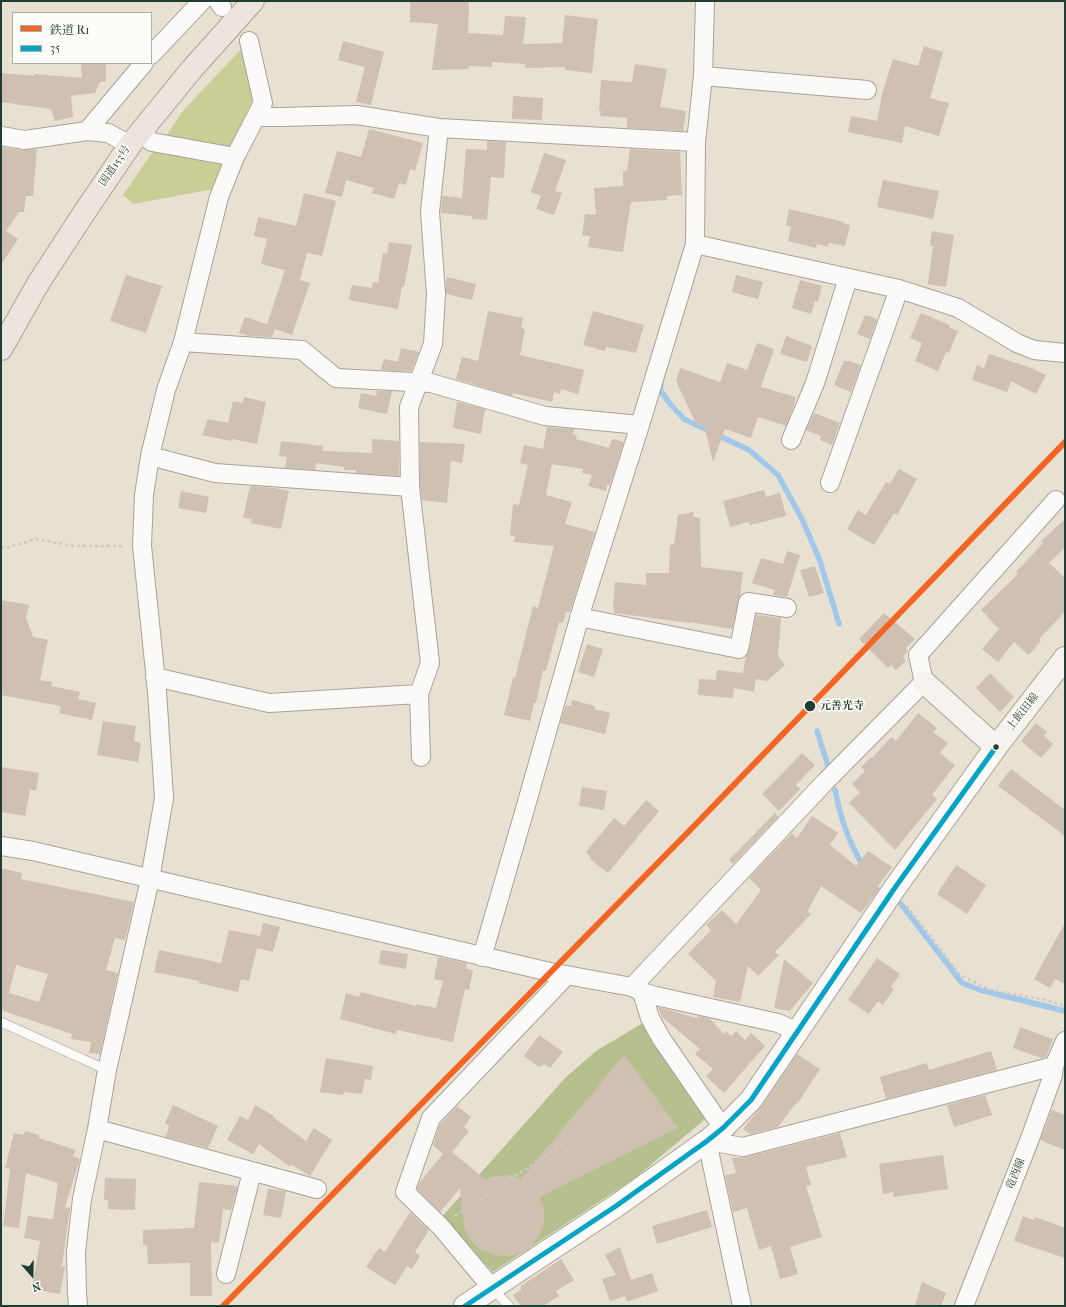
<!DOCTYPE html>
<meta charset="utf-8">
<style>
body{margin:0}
#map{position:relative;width:1066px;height:1307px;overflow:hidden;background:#e8e0d1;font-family:"IM FELL French Canon","Noto Serif JP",serif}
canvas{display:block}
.frame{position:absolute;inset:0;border:2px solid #1f3d34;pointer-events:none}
.legend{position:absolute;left:12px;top:12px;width:140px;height:52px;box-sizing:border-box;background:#fdfcf7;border:1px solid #a4b0a9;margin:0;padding:5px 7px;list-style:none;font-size:12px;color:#1f3d34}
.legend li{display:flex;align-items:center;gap:8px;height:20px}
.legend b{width:20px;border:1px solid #a4b0a9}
.north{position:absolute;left:12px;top:1255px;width:40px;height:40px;-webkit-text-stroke:3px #fdfcf7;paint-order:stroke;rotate:160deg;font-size:11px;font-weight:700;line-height:16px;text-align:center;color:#1f3d34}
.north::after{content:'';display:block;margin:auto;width:14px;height:18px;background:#1f3d34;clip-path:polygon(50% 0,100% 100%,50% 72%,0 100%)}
</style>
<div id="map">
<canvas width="1066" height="1307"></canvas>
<div class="frame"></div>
<ul class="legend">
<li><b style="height:5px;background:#f26522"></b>鉄道 R1</li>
<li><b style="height:5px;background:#02a4c6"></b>35</li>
</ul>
<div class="north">N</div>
</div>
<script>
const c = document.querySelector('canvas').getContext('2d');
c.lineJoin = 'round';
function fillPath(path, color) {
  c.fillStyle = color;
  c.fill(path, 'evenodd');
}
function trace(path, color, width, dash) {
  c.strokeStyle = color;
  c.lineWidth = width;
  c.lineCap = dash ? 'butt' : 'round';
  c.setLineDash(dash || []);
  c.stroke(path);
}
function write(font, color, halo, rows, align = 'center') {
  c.font = font + ' "IM FELL French Canon","Noto Serif JP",serif';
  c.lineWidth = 3.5;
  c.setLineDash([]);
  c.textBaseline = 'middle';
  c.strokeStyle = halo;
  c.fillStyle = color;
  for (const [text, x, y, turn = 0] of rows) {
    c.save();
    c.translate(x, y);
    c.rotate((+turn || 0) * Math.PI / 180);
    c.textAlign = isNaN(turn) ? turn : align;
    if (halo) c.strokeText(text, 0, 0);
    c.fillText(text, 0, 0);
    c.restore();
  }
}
fillPath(new Path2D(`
 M241,49L253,99L231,148L168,139L167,135L182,112Z
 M154,150L215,159L222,165L214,189L133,204L123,195Z`), '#c9ce94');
fillPath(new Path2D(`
 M643,1023L710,1115L635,1178L493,1272L440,1219L565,1078L596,1051Z`), '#b5c08e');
trace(new Path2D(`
 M661,384L660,390L671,405L684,419L749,450L778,475L803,521L820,561L839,624
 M817,731L828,766
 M835,790C839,810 844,829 853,847C857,854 859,861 864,866
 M901,904L962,983L980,990L1065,1011`), '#a1c7e9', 5.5);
fillPath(new Path2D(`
 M410,1H469L468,33L503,35L505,16L526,17L523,44L562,43L565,15L598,19L592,73L565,70V67L525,68V64L492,62V67L469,66L468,69L432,70L438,24L410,22Z
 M343,41L384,52L371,105L356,102L365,67L338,60Z
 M924,46L943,52L930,98L949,103L939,136L905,126L902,143L848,132L851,116L877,121L882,94L893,59L918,66Z
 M81,64H106V81L100,82L95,93L71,96L73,117L55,121L51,109L1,102V73L34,76V74L82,78Z
 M635,64L667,69L660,107L686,111L683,131L627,128V118L600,116L601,111L599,110L601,80L632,82Z
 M513,96L543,98L542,120L512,119Z
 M369,129L423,143L415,171L410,169L406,185L399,183L394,199L372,193L374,188L346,180L342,197L325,193L337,151L361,157Z
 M487,141L506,142L504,178L491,177L487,220L472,219V216L441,213L442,196L462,198L466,149L487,150Z
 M1,147L24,150L37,149L33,196H26L24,212H19L6,231L18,239L1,265Z
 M630,149L680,152L682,195L667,196V200L631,202L623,252L588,247L590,236L582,235L585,214L596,215L594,188L623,186V171H627Z
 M544,153L566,160L555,191L562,193L554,215L536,209L541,196L531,192Z
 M883,180L939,191L933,219L877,207Z
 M304,193L336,201L322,256L307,253L300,280L310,283L292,335L275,329L272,337L249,336L239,333L245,317L267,324L285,270L261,264L267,239L254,236L258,217L296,226Z
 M789,209L844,222V224L850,225L845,246L829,243L828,247L817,244L816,248L788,241L791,227L786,225Z
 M932,231L954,235L946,287L928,284L933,246H930Z
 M389,242L412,245L404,287L402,286L398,309L349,300L352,285L372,288L373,282L378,283L383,253L387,254Z
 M126,275L162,286L146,333L110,321Z
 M736,275L763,282L758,299L732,292Z
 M447,277L476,284L472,300L446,294V282Z
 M800,280L822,286L818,302L815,301L811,314L792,308Z
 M488,311L523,318L521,328L525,329L520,355L584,370L578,394L561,389L560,394L554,392L552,402L513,393L512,396L456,379L462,357L478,361Z
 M593,311L644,325L636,353L606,347L605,351L583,345Z
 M921,313L950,325L949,327L958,331L949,353L946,352L938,371L915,361L922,343L910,338Z
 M865,315L877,319L870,339L857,334Z
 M786,336L812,346L807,362L780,354Z
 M757,343L774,349L761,387L796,397L794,405L786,426L758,417L751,438L725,429L713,462L704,425L697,426L676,381L680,368L720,382L727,363L747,370Z
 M401,348L419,352L411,371H396Z
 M989,354L1031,368L1046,375L1036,394L1011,381L1007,392L972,380L977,365L984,368Z
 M384,359L398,362L396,371L381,370Z
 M844,361H850L861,365L851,392L834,385Z
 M377,391H392L387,414L358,408L361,393L376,396Z
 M244,397L266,402L257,444L232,439L231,441L202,435L208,419L228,423L233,401L243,403Z
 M457,402L485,409L481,434L453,428Z
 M814,413L840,423L832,445L820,440L821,436L806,430Z
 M547,427L574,429L573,435H577L576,439L609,448L612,439L624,442L610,485H607L606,491L588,486L592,475L582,473L583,469L552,464L546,495L572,502L565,524L595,532L570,612H566L563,623L559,622L546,671L543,670L536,703H534L530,721L504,715L513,678H515L533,606L538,608L554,546L514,542L515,536L510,535L513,504L519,505L528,465L520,463L524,445L543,449Z
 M372,439L399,441V476L356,473V470H344V467L316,463L315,470L285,468L287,457L279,456L281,441L323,446L322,451L372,453Z
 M420,442L465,444L462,463L451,461L447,503L422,500L420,486Z
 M899,469L917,479L897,515L894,513L874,545L847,529L858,510L866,515L886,482L890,484Z
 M250,486L275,488L289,491L281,529L251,523L252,519L243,518Z
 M764,490L766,497L780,493L786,516L750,525L749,522L730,527L723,501Z
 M181,491L209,497L206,513L178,508Z
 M693,512L694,517L700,518L701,567L743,572L740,596L732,629L690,622V623L614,613V609H613L615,582L646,585V573H669L670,545L674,544L678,515Z
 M1065,519V548L1049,563L1065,578V612L1039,639L1041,641L1029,655L1014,642L998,662L982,649L999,629L981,610L1018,574L1016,572L1043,543L1041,541Z
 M787,551L800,555L787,597L773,595L775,590L752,583L761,558L783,564Z
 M815,566L824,593L809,597L800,570Z
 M1,600L29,605L26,618L33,637L48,640L40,680L52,682L51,686L80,692L78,699L96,703L92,720L59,713L61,706L1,695Z
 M884,613L915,639L906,648L908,651L903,657L906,661L896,670L891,665L888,668L859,639Z
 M756,615L781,618L778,656L785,665L767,681L756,679L754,692L734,688L733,698L698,695L699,679L716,680L717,670L743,673L746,656L749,651Z
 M587,644L603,649L594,677L578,672Z
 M990,673L1014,697L1000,712L976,688Z
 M572,700L595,706L594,709L610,713L605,734L560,723L566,705L571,706Z
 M918,713L937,728L933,732L948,743L940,753L955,765L932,795L937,799L895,850L849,803L860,793L852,784L865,771L861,767L871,757L872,758L891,737L896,741Z
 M103,721L136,726L134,741L141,743L138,762L97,755Z
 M1036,723L1047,732L1044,736L1053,744L1041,758L1021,741Z
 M802,753L815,765L796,785L800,789L779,811L762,794Z
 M1,767L39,773L36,791L30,790L25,816L1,812Z
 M1011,769L1065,810V836L998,786Z
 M582,787L607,791L604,810L579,806Z
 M646,800L659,811L608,873L590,859L591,858L586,852L614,818L624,826Z
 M775,813L778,817L733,864L729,860Z
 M812,816L838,833L830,845L856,866L868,851L892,867L878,886L880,888L861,913L821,886L807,912L811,914L775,952L779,955L758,976L748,966L740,1002L713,997L716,981L688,954L711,930L706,925L722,910L736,924L761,890L749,878L792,833L797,838Z
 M956,865L986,885L967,914L937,894Z
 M1,868L22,873L21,879L134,902L125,940L115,938L106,970L118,973L100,1054L89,1053L91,1042L71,1039L72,1034L1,1010ZM16,965L48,974L39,1002L9,993Z
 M263,923L280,927L273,952L257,948L249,981L241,979L238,992L199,983V981L154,972L159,950L221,963L229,930L260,936Z
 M1065,923V984L1055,979L1050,988L1034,979Z
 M381,950L408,954L406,969L379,964Z
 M438,957L467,963L466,969L473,970L469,990L465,989L453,1042L397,1030L396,1034L340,1019L346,993L359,997L361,992L416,1006V1004L436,1008L443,981L434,979Z
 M877,958L900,974L891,987L894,989L883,1005L878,1001L869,1014L848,1000Z
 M784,959L813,983L790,1011L774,1008Z
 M658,1007L697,1018L698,1016L709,1018L724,1034L726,1031L731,1036L736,1031L745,1040L751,1033L765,1046L724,1093L706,1076L713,1069L695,1054L700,1049L662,1017Z
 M1020,1027L1053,1039L1046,1057L1041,1058L1013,1048Z
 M539,1035L563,1052L550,1068L544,1064L539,1067L524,1056Z
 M991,1051L997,1070L886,1099L880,1077L927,1063L929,1070Z
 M797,1054L820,1069L797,1104L796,1103L778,1127L750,1134L743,1129L761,1107Z
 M624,1055L678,1128L540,1197L544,1209V1222L540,1234L529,1249L525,1252L507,1256L493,1255L480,1249L470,1240L464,1227L460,1188L440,1212L417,1189L419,1183L443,1154L433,1145L439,1126L457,1106L471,1117L464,1127L469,1131L452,1152L485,1179L496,1176L509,1175L521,1179Z
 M326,1058L373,1066L371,1080L365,1079L362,1094L344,1092L343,1095L320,1092Z
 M985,1095L992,1115L954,1127L947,1105Z
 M173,1105L218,1126L208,1148L166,1137L169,1126L165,1123Z
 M255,1105L274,1116L273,1117L306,1141L314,1128L332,1140L310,1176L290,1164V1167L259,1144L253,1154L227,1140L240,1116L248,1120Z
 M1052,1110L1065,1115V1150L1040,1140Z
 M25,1131L39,1135V1138L76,1150L73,1156L80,1159L65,1207L70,1208L62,1266L65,1267L60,1294L32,1289L40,1241L24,1238L28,1216L53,1219L58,1183L26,1173L19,1228L3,1226L10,1169L5,1168L14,1133L24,1135Z
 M840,1133L847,1157L806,1167L811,1185L806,1186L822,1237L790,1247L798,1274L780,1279L771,1246L759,1250L747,1208L733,1212L725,1175L736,1173L732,1158L746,1157Z
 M943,1155L948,1189L894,1197L893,1192L883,1194L879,1164Z
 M105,1178L136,1179L135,1210L108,1209V1200H104Z
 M199,1182L238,1186L231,1210L223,1209L219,1243L211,1242L212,1296H190V1263L148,1264L147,1245H143V1230L194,1228Z
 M268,1189L286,1191L281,1218L263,1215Z
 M707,1210L712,1227L657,1244L652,1226Z
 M410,1212L429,1230L415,1252L420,1256L412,1269L407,1266L395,1285L366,1267L379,1248L385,1252Z
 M1023,1216L1034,1220L1035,1217L1065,1228V1258L1014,1241Z
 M620,1247L631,1280L652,1273L658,1291L630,1301H627L625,1296L610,1301L602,1279L616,1275L605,1255Z
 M561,1259L574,1280L556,1291L559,1296L543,1306H521L513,1295L521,1290V1286Z
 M922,1282L946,1293L941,1306H915Z`), '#cfc0b1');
const service = new Path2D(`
 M1,1022L107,1070
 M492,1288L509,1306`);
const minor = new Path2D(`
 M218,1L222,7
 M151,55L202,1
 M703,76L867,90
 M257,117H280L357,115L439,128L696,142
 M87,131L144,63
 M140,132L152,142L235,157
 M1,136L25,140L87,131L108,133L130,145
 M695,244L899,289L958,308L1017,343L1034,350L1065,353
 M183,342L302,350L336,378L431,383L545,416L640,425
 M791,440L815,383L848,278
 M150,456L215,473L410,487
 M830,483L899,289
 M579,617L739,649L748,602L787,608
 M155,677L269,703L419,694L430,663L410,487L409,407L433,344L436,294L430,212L439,128
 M419,694L421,757
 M1,846L33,851L550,972L632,987L642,992L656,996L778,1023L798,1032
 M482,957L525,809L583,605L640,425L695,244L696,142L703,76L705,1
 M632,987L825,782L924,682L918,655L1056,500
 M642,992L650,1018L661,1038L723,1128
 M97,1129L317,1189
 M226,1274L252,1172
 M492,1288L440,1226L405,1192L431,1118L567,975
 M78,1306L77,1293L76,1252L82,1199L97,1129L107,1070L150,879L164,798L157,691L142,546L144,495L150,456L166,390L183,342L219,197L235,157L263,103L249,41
 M742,1306L707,1141L743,1147L1054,1066
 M964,1306L1029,1141L1053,1075L1054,1066L1065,1041`);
const tertiary = new Path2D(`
 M465,1306L616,1206L707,1141L723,1128L751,1100L894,889L996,747`);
const secondary = new Path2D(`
 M924,682L996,747L1065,658`);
const trunk = new Path2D(`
 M1,349L39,282L84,213L130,145L192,69L253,1`);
trace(service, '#a4a49a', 10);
trace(minor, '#a4a49a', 20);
trace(tertiary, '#a4a49a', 24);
trace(secondary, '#a4a49a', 24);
trace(trunk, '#a4a49a', 24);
trace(new Path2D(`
 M1,547L6,548L36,539L74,546H125
 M907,906L961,976L991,990L1046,1000L1065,1006
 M455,1216L583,1131`), '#cacbc7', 2.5, [3, 3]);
trace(service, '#fcfaf8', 9);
trace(minor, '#fcfaf8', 18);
trace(tertiary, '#fcfaf8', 22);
trace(secondary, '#f6f2ed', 22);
trace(trunk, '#ede5dd', 22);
trace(new Path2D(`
 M465,1306L616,1206L707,1141L723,1128L751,1100L894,889L996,747`), '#02a4c6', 5);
trace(new Path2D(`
 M223,1306L696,824L1065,442`), '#f26522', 6);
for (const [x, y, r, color] of [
 [810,706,6,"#1f3d34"],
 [996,747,3.5,"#1f3d34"]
]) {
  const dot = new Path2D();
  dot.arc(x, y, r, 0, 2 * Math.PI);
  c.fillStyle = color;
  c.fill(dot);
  trace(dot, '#fdfcf7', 1.5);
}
write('11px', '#1f3d34', '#fdfcf7', [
 ["国道153号",115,166,-56],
 ["上飯田線",1023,712,-52],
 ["竜西線",1016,1174,-68]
]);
write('bold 11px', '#1f3d34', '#fdfcf7', [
 ["元善光寺",820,706]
], 'left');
</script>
